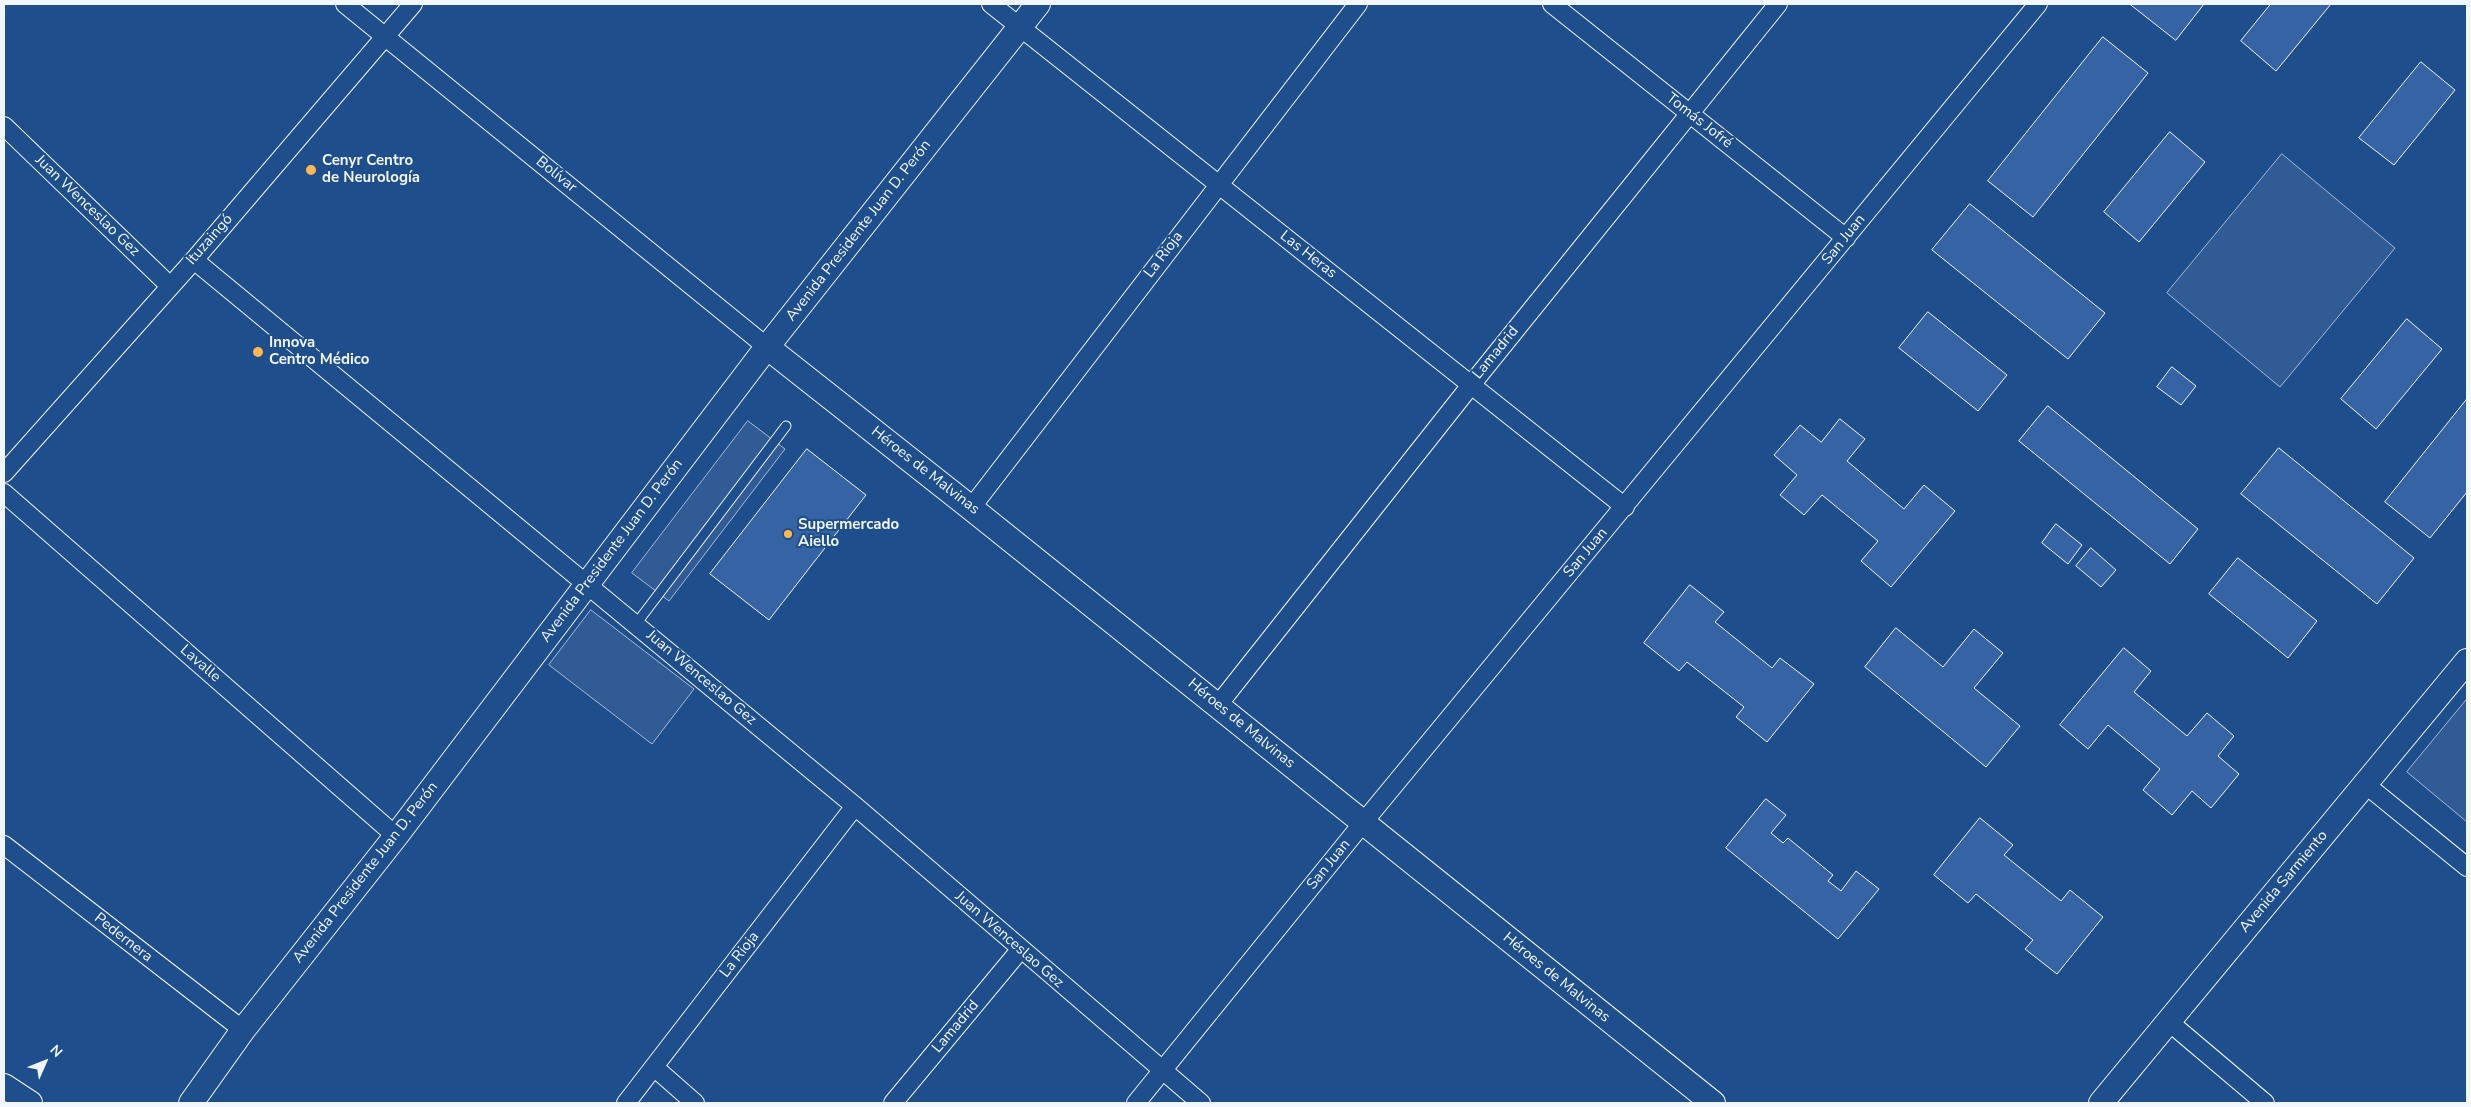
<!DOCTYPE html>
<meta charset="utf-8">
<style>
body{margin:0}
#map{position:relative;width:2471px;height:1107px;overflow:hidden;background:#1f4e8c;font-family:"Nunito Sans",sans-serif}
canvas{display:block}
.frame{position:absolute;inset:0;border:5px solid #f2f6ff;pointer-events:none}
.north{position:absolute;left:20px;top:1037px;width:50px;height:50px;-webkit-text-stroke:4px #1f4e8c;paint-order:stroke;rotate:46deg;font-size:14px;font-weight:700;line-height:20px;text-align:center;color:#f2f6ff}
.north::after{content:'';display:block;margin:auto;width:18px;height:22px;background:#f2f6ff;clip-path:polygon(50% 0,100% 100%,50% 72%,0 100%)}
</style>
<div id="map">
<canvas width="2471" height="1107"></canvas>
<div class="frame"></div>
<div class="north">N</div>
</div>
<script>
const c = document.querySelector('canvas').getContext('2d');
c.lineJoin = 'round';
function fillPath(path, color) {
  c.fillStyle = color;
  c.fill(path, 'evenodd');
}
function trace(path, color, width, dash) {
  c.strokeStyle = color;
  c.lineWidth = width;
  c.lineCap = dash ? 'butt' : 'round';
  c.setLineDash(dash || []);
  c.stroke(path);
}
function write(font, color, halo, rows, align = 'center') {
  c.font = font + ' "Nunito Sans",sans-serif';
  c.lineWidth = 4;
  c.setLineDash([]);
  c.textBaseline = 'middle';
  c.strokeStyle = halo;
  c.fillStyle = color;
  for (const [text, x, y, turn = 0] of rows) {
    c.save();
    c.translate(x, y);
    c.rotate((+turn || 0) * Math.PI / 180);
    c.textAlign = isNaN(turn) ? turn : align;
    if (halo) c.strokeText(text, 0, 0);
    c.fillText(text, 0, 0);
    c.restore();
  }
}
const built = new Path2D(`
 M2282,154L2395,248L2280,387L2167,293Z
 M748,421L785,449L669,601L632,573Z
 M591,610L694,689L652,744L549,665Z
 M2467,699V822L2407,772Z`);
fillPath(built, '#305b95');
trace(built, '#a8bbd7', 1);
const building = new Path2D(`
 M2130,4H2204L2176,40Z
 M2271,4H2331L2276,71L2241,41Z
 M2103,37L2148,73L2033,217L1988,181Z
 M2421,62L2455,90L2394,165L2359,138Z
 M2170,132L2205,162L2139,242L2104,212Z
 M1970,204L2105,313L2068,359L1932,250Z
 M1928,312L2007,375L1978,411L1899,348Z
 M2407,319L2442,349L2376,429L2341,399Z
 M2172,367L2196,386L2181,405L2157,387Z
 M2467,399V492L2430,538L2385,502Z
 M2048,406L2198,529L2170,564L2019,441Z
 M1840,419L1865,439L1847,461L1904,509L1924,485L1955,511L1891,587L1861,561L1878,541L1822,495L1804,515L1780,495L1797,475L1774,455L1800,425L1821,442Z
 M2279,448L2414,558L2377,604L2241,494Z
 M807,449L866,495L769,620L710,574Z
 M2056,524L2082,545L2068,564L2042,543Z
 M2091,548L2116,570L2101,587L2076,566Z
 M2238,558L2317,621L2288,658L2209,594Z
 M1690,585L1724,612L1715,622L1772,668L1780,658L1814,684L1767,742L1736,717L1744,707L1687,662L1679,671L1644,643Z
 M1896,628L1943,667L1974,629L2003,653L1974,688L2020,726L1986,767L1865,667Z
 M2124,648L2151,671L2134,692L2187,736L2207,713L2234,736L2218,756L2239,774L2211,808L2192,791L2172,815L2143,790L2160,769L2108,725L2088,749L2060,725Z
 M1766,799L1786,815L1771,833L1783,843L1788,838L1833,875L1828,881L1841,891L1856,871L1879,889L1838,939L1726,848Z
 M1980,818L2013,845L2004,855L2061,901L2070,890L2103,917L2057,974L2025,949L2033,940L1976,894L1968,903L1934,875Z`);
fillPath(building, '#3563a3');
trace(building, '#f2f6ff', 1);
const lane = new Path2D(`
 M636,624L786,426`);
const street = new Path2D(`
 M345,4L767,347
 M991,4L1625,507
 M1552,4L1846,238
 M4,126L170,286
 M194,260L855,806L1201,1103
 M4,473L194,260L413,4
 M4,493L396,836
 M971,508L1358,4
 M1218,705L1471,385L1778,4
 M2365,784L2467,867
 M4,845L243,1030
 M2168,1021L2265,1103
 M654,1067L695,1103
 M626,1103L855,806
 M893,1103L1020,950
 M1136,1103L1362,824L2038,4`);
const secondary = new Path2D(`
 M767,347L971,508L1713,1103
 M4,1086L30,1103
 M191,1103L243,1030L396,836L767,347L1038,4
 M2101,1103L2467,661`);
trace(lane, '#f2f6ff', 11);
trace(street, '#f2f6ff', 20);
trace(secondary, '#f2f6ff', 26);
trace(lane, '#1f4e8c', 9);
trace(street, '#1f4e8c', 18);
trace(secondary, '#1f4e8c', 24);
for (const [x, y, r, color] of [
 [311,170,6,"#ffb74d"],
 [258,352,6,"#ffb74d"],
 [788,534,5,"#ffb74d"]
]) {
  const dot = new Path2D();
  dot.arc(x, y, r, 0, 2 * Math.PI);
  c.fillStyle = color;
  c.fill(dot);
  trace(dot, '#1f4e8c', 2);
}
write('15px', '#f2f6ff', '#1f4e8c', [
 ["Tomás Jofré",1699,121,38],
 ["Bolívar",556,175,39],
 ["Juan Wenceslao Gez",87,206,44],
 ["Avenida Presidente Juan D. Perón",859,231,-52],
 ["Ituzaingó",210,240,-49],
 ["San Juan",1844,240,-51],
 ["La Rioja",1164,255,-53],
 ["Las Heras",1308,255,38],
 ["Lamadrid",1496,353,-51],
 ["Héroes de Malvinas",925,471,38],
 ["Avenida Presidente Juan D. Perón",612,551,-53],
 ["San Juan",1586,553,-50],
 ["Lavalle",200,664,41],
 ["Juan Wenceslao Gez",701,678,40],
 ["Héroes de Malvinas",1241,724,39],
 ["San Juan",1329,865,-51],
 ["Avenida Presidente Juan D. Perón",366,873,-52],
 ["Avenida Sarmiento",2284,882,-50],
 ["Pedernera",123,938,38],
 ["Juan Wenceslao Gez",1009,940,41],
 ["La Rioja",740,955,-52],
 ["Héroes de Malvinas",1556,978,39],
 ["Lamadrid",956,1027,-50]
]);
write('bold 15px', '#f2f6ff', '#1f4e8c', [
 ["Cenyr Centro",322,161],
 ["de Neurología",322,178],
 ["Innova",269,343],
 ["Centro Médico",269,360],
 ["Supermercado",798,525],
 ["Aiello",798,542]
], 'left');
</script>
